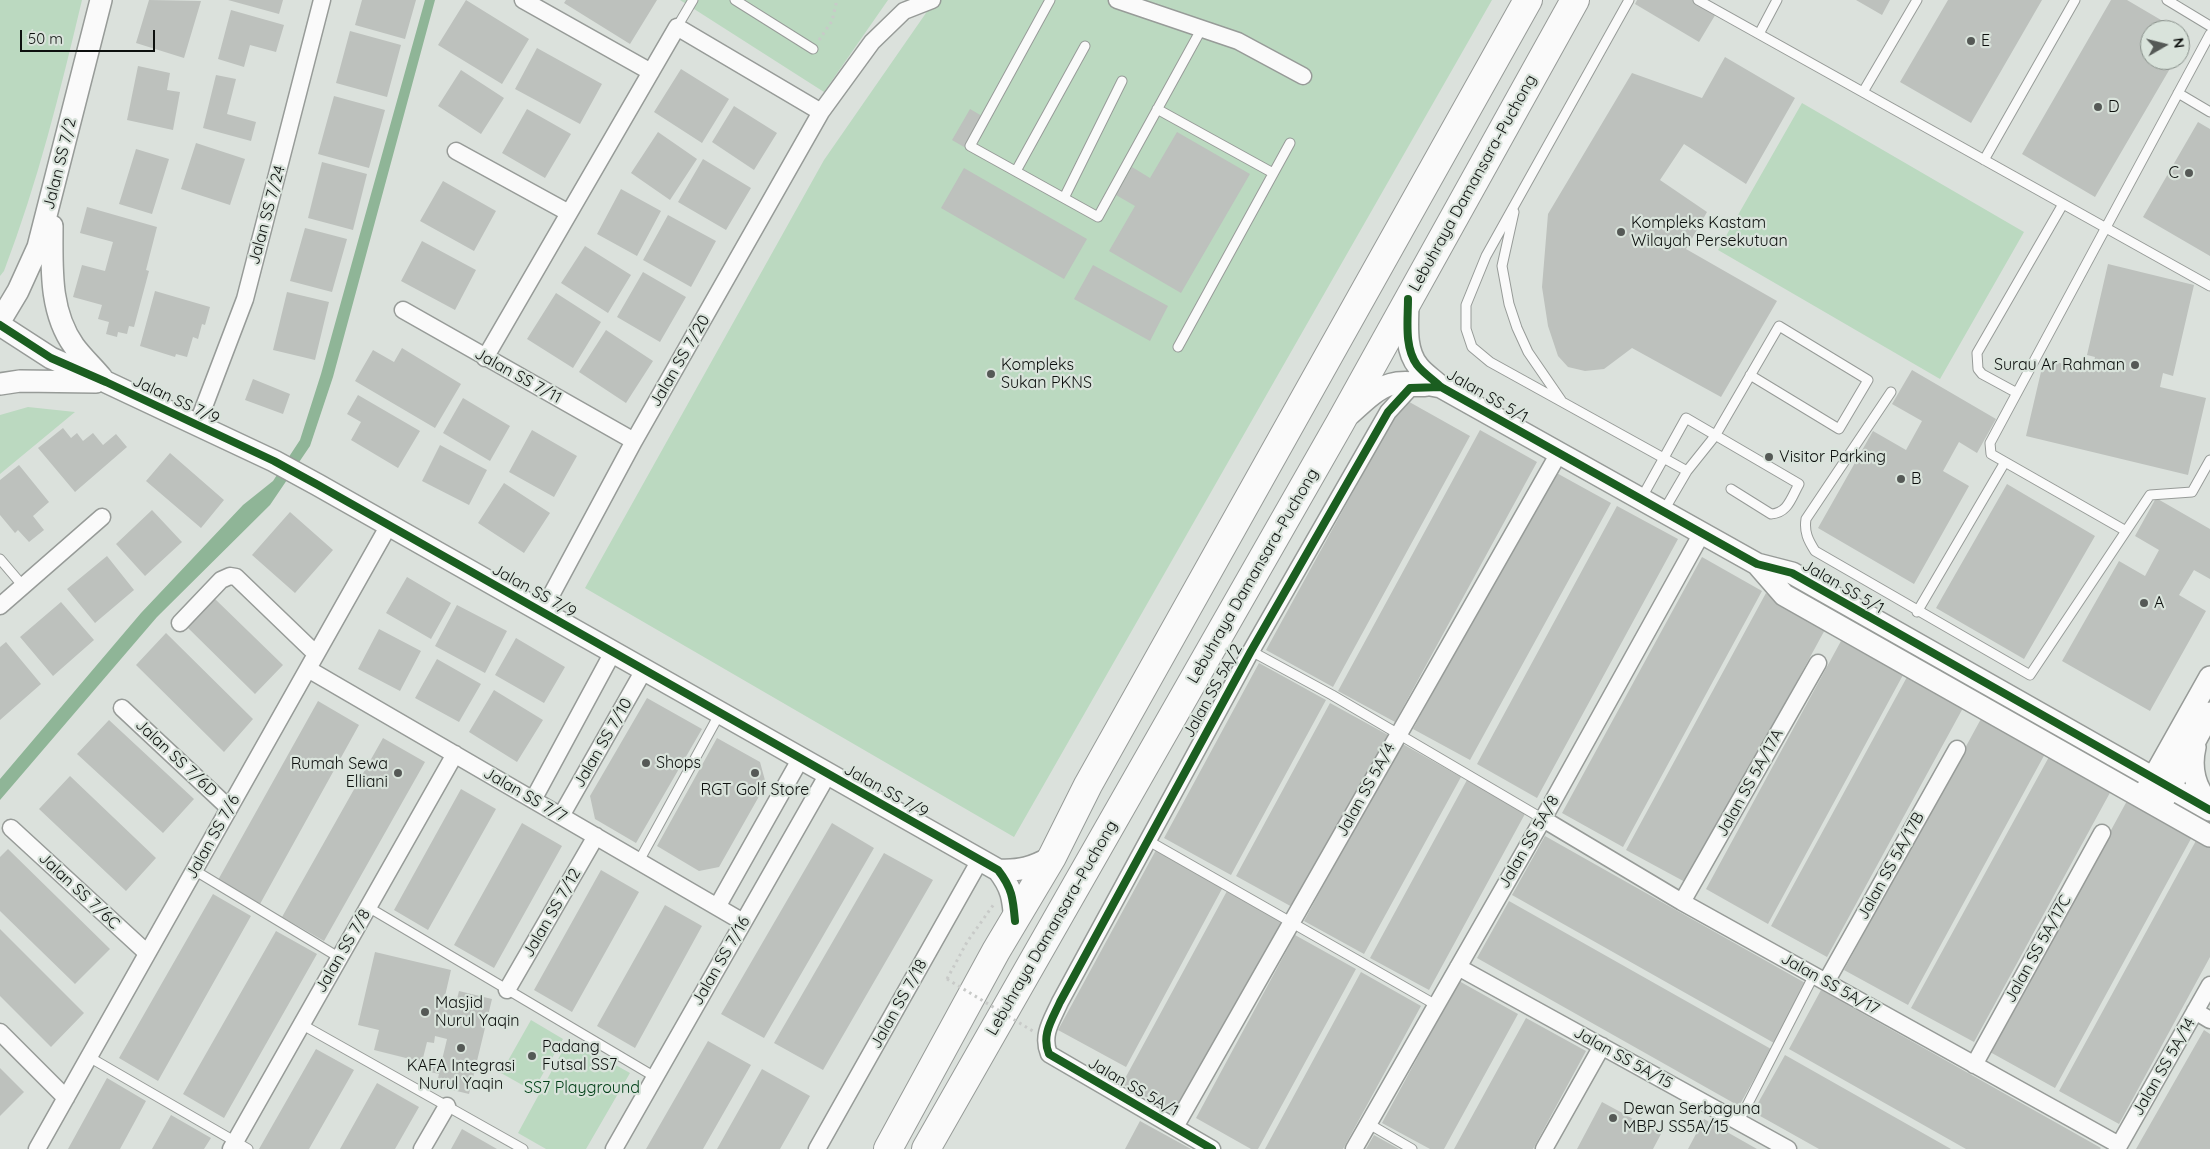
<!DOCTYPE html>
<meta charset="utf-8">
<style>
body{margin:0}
#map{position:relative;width:2210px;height:1149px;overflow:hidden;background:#dbe1dc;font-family:Quicksand,sans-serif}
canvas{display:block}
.north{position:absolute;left:2140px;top:20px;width:50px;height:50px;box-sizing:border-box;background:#d9e3db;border:1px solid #878f89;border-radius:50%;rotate:82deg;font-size:14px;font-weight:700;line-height:20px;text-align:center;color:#0d100e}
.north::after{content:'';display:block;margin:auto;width:18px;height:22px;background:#555956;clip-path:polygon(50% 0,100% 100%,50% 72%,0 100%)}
.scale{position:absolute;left:20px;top:30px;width:135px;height:22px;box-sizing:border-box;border:2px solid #0d100e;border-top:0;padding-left:6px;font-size:15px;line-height:18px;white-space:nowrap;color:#0d100e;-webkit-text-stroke:4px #d9e3db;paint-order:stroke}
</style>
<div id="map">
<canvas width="2210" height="1149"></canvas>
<div class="north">N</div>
<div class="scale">50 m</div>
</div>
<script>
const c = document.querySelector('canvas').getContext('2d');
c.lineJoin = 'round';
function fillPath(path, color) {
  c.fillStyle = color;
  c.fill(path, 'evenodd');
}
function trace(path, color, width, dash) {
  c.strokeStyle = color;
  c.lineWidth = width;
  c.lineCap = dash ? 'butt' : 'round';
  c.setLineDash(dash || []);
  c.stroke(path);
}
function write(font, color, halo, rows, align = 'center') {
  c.font = font + ' Quicksand,sans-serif';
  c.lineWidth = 4.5;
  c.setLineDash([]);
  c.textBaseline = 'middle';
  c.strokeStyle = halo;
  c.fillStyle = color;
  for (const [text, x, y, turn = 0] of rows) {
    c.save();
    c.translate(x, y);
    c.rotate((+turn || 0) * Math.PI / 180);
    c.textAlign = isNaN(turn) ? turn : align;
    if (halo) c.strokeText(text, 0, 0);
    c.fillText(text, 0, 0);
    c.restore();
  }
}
fillPath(new Path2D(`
 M0,0H82C60,92 38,182 4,271L0,276Z
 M680,0H888L824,92Z
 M935,0H1492L1014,837L585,588L824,160Z
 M1802,103L2024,232L1940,379L1718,250Z
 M28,407L75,412L0,474V415Z
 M531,1020L563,1039L533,1091L501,1073Z
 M569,1039L630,1073L586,1149H546L518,1133Z`), '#bbd9c0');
fillPath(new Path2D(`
 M425,0H435L333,377L310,446L270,505L157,617L0,800V779L141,613L243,505L273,481L300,440L321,374Z`), '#8fb597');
fillPath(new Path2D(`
 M149,0L201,1L184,58L136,43Z
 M228,0H283L279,14Z
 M362,0H416L405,39L355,25Z
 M466,0L529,39L502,84L438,45Z
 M566,0H657L630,44L564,3Z
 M1637,0H1695L1717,12L1699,42L1635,4Z
 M1856,0H1890L1882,15Z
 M1948,0H2042L1971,123L1900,82Z
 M2111,0H2127L2178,30H2150V60H2175L2095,197L2022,154Z
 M231,10L284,25L276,52L250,45L244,67L218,59Z
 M350,31L401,45L387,97L336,83Z
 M2180,31L2189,36L2180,51Z
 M537,48L602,84L580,124L515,89Z
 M1725,57L1795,98L1746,184L1684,144L1660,180L1707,212L1686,249L1777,301L1721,397L1632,348L1604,369L1585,371L1568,367L1558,356L1548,326L1542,287L1548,214L1632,73L1702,98Z
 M138,66L170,73L167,90L180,92L173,130L127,120Z
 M681,69L729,99L702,143L654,112Z
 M461,70L504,98L481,134L438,106Z
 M216,75L236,79L227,114L256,122L251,141L203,128Z
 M334,96L385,110L369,168L318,154Z
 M734,106L777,133L754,170L712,142Z
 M527,109L571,134L545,178L502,153Z
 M970,109L982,116L964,147L952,140Z
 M2198,122L2210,129V256L2143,217Z
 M658,132L697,159L670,200L631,173Z
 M1177,132L1250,174L1181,293L1109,251L1135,206L1116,195L1132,167L1150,178Z
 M196,143L245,159L230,205L181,189Z
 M136,149L169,159L152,214L119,204Z
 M703,159L751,188L726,230L678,202Z
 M322,162L367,174L353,230L308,218Z
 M964,168L1087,239L1064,279L941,208Z
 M443,181L496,211L474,251L420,221Z
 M621,189L661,211L637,256L597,234Z
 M87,207L157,227L146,270L149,271L134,327L129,326L127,334L118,332L117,337L106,334L109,322L98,319L102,305L73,297L82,265L105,271L113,242L80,233Z
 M668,215L716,241L691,287L643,260Z
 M305,228L347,239L332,292L290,281Z
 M422,241L476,270L455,310L401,281Z
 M585,246L631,275L608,313L561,283Z
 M2108,264L2194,285L2173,376L2163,373L2160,387L2206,398L2188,475L2026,436L2044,359L2092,371L2095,357L2087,355Z
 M1093,265L1168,306L1150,341L1074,299Z
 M643,272L686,297L660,342L617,317Z
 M155,291L210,307L205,325L202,324L198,339L193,337L187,357L176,354L175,357L140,346Z
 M287,292L329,302L315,360L273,350Z
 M556,293L601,322L573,368L527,339Z
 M606,330L653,361L626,403L579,372Z
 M402,348L461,384L435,428L355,381L373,350L394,362Z
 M1912,370L1996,419L1977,453L1959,442L1943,471L1969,486L1914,584L1818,528L1873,431L1906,450L1922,421L1892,404Z
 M253,379L290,394L283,414L245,400Z
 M358,395L420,431L398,468L351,440L361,422L347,414Z
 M463,398L510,426L490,461L443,433Z
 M1404,399L1470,436L1333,687L1266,650Z
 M63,428L71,438L77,433L83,441L93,433L103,445L116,434L127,447L75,492L38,448Z
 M532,430L577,456L554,497L509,472Z
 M1480,430L1537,462L1395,722L1338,691Z
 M440,445L487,470L469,505L422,481Z
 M170,453L224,500L201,528L146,481Z
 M19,465L49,502L33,516L44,530L29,542L18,530L15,533L0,515V480Z
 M1553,471L1611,503L1470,760L1413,729Z
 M504,483L550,513L524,553L478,523Z
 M2007,484L2095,536L2024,659L1936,608Z
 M2156,498L2210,529V579L2194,570L2179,595L2206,611L2150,711L2062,661L2119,561L2145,576L2159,550L2135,536Z
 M1617,506L1678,539L1537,798L1477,764Z
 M152,510L182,542L145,576L116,544Z
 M290,512L333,550L295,593L252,555Z
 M107,556L134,590L95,623L67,589Z
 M1702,557L1762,591L1623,847L1562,813Z
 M407,577L451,603L431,639L386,613Z
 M1766,593L1827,626L1687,883L1626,850Z
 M214,598L283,665L255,694L186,626Z
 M61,602L94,640L53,676L20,637Z
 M457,605L507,631L485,673L435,646Z
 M379,629L421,651L400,691L358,669Z
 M166,633L253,719L224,752L136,665Z
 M516,638L565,667L544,703L495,675Z
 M1841,641L1903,675L1768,924L1706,889Z
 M6,642L41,684L0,720V647Z
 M437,659L481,684L459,722L415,698Z
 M1259,663L1326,700L1231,875L1164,838Z
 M1907,677L1963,708L1827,957L1771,926Z
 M494,690L543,720L517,762L469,732Z
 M647,698L702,729L636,843L595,819L590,796Z
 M318,701L359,725L260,904L218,880Z
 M1330,703L1388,735L1294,908L1236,876Z
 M1982,717L2046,752L1908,1005L1844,970Z
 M109,720L194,799L163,833L77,754Z
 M383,738L425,762L324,941L282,917Z
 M717,738L760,762L766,784L719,867L699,871L657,846Z
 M1401,743L1461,777L1364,954L1304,921Z
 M2050,755L2112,789L1974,1042L1911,1008Z
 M70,776L156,858L126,891L39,809Z
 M1467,780L1526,812L1429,990L1370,958Z
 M461,789L496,809L428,930L394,910Z
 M2128,799L2193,835L2055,1088L1990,1052Z
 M522,823L562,846L494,968L454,945Z
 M832,823L874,848L764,1038L721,1014Z
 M1545,836L1807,984L1774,1043L1512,895Z
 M2198,837L2210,844V957L2119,1124L2059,1091Z
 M8,849L110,949L75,984L0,911V857Z
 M1156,850L1223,887L1126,1067L1058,1030Z
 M884,853L933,880L823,1070L774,1043Z
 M601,870L639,892L572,1012L534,990Z
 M1227,891L1284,922L1179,1115L1122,1084Z
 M213,894L251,916L158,1081L119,1058Z
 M1509,901L1771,1049L1739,1106L1477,958Z
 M665,905L702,926L635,1048L597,1026Z
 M0,929L84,1013L51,1047L0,996Z
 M276,931L317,954L224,1118L183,1094Z
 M1295,935L1356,969L1258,1149H1251L1196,1118Z
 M375,952L451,970L445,996L457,999L459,991L492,999L469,1094L436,1086L439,1074L426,1071L429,1057L442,1060L447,1039L435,1036L434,1043L427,1042L422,1062L374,1050L379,1030L358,1025Z
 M1361,972L1421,1006L1343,1149H1265Z
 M1459,981L1518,1014L1444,1149H1430L1382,1123Z
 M1821,990L2101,1148L2100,1149H1966L1789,1049Z
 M1526,1018L1586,1051L1533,1149H1454Z
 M2204,1030L2210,1034V1149H2136Z
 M708,1041L751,1065L703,1149H646Z
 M316,1049L354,1070L309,1149H259Z
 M1785,1055L1951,1149H1819L1753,1112Z
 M0,1068L24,1092L0,1116Z
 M762,1069L810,1096L780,1149H717Z
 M107,1078L146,1101L120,1149H68Z
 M377,1083L419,1107L395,1149H340Z
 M1602,1102L1661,1134L1653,1149H1577Z
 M171,1115L211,1138L204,1149H152Z
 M1704,1119L1757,1149H1688Z
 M1140,1121L1191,1149H1125Z
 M462,1129L497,1149H451Z
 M1374,1135L1399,1149H1366Z`), '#bdc1bd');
const service = new Path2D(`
 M735,0L813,49
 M1050,0L970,146L1098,217L1202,28
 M1629,0L1486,256L1466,305V329L1472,347L1490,362L1687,471
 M1698,0L2210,286
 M2167,0L2210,26
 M677,27L693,0
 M1759,34L1777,0
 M1863,92L1917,0
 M2178,93L2210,112
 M1157,109L1273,173
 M1984,160L2075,0
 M1016,171L1085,46
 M1064,198L1122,81
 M1514,212L1502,266L1509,304L1517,328L1528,352L1561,400
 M1178,347L1290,143
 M1891,392L1806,519C1804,532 1808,540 1815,551L2030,675L2150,495L2192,492L2210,460
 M2017,393L1982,374L1978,369L1977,353L2063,204
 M1641,499L1686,418L1799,484C1791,498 1788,513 1771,514L1731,489
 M1663,512L1687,471L1715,436L1779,326L1868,380L1839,429L1750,375
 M2126,531L1991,454L1990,443L2210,34
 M0,559L23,586
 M1917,612L2005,462
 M1251,651L1332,695L1543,819
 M1147,840L1436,1005
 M639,861L720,713
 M194,870L340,958
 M368,907L655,1077
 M301,1024L523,1149
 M89,1057L248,1149
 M1739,1121L1814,975
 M1369,1124L1412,1149`);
const minor = new Path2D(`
 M523,0L651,72
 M1117,0L1238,41L1303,76
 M456,151L569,213
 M403,310L634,441
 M485,358L677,27L821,112
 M197,425L245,299L322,0
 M0,606L102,517
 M542,612L634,441L821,112L872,42L904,11L932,0
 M180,623L221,580L230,576L236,577L316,654
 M308,669L743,922
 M122,708L229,808
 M533,800L613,652
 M561,816L644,670
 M1543,819L1682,902L2119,1145
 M11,828L147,953
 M1682,902L1818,663
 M717,907L801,758
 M1458,967L1788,1149
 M1826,982L1957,749
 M507,990L596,836
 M2195,1011L2210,1020
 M0,1032L66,1098
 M1974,1065L2102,833
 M1175,1127L1559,453
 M37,1149L389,525
 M231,1149L455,754
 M422,1149L447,1106
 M614,1149L828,774
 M817,1149L980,860
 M1212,1149L1049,1054C1041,1035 1052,1020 1060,1002L1251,651L1388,412L1410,388H1425
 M1354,1149L1543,819L1702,533
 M1544,1149L1602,1046
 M2117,1149L2210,985`);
const tertiary = new Path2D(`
 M52,226C52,267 49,311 74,346C82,357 93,367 102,378
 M1408,301C1408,322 1404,349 1418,366C1424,374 1434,380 1441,387L1757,564L1792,573L2210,810
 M0,321L18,291L38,247L101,0
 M0,325L51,358L106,382L274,461L318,485L998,870C1012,888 1013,898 1015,921
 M0,384L20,381L96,382
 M1350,414C1387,380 1391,378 1441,387
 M1757,564L1784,595L2210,836
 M2195,747C2190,768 2195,789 2210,804
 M2147,789L2210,677
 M2164,799L2210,713
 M998,870C1021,871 1031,868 1052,857`);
const motorway = new Path2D(`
 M888,1149L996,951L1052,857L1088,785L1528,0
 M926,1149L1340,423L1575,0`);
trace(service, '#979b98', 11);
trace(minor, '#979b98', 19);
trace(tertiary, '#979b98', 24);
trace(motorway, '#979b98', 30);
trace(new Path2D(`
 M819,40L832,21L837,0
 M947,979L967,942L994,904`), '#c8cac8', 3, [2.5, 4]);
trace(service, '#fafafa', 9);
trace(minor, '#fafafa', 16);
trace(tertiary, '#fafafa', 21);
trace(motorway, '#fafafa', 28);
trace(new Path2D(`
 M947,979L1036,1033`), '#c8cac8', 3, [2.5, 4]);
trace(new Path2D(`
 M1408,299C1408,320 1404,347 1417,365C1423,373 1434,380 1441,387L1757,564L1792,573L2210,810
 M0,325L51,358L106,382L274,461L318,485L998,870C1012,888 1013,898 1015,921
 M1212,1149L1049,1054C1041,1035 1052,1020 1060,1002L1251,651L1388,412L1410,388L1441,387`), '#1b5e20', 8);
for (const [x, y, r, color] of [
 [1971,41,5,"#555956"],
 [2098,107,5,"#555956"],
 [2189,173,5,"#555956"],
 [1621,232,5,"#555956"],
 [2135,365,5,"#555956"],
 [991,374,5,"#555956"],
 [1769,457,5,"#555956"],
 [1901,479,5,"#555956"],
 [2144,603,5,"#555956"],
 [646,763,5,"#555956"],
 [398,773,5,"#555956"],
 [755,773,5,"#555956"],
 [425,1012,5,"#555956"],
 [461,1048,5,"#555956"],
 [532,1056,5,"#555956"],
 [1613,1118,5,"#555956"]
]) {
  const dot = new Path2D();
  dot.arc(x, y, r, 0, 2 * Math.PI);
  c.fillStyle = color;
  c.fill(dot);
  trace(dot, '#d9e3db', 2);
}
write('16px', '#0d100e', '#d9e3db', [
 ["E",1981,41],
 ["D",2108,107],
 ["C",2179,173,"right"],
 ["Kompleks Kastam",1631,223],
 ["Wilayah Persekutuan",1631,241],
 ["Kompleks",1001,365],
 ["Sukan PKNS",1001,383],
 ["Surau Ar Rahman",2125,365,"right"],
 ["Visitor Parking",1779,457],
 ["B",1911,479],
 ["A",2154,603],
 ["Shops",656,763],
 ["Rumah Sewa",388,764,"right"],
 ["Elliani",388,782,"right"],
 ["RGT Golf Store",755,790,"center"],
 ["Masjid",435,1003],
 ["Nurul Yaqin",435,1021],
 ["Padang",542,1047],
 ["Futsal SS7",542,1065],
 ["KAFA Integrasi",461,1066,"center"],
 ["Nurul Yaqin",461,1084,"center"],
 ["Dewan Serbaguna",1623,1109],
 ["MBPJ SS5A/15",1623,1127]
], 'left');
write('16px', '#0d100e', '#d9e3db', [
 ["Jalan SS 7/2",60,164,-76],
 ["Lebuhraya Damansara–Puchong",1473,183,-61],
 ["Jalan SS 7/24",267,215,-75],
 ["Jalan SS 7/20",680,361,-60],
 ["Jalan SS 7/11",518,376,29],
 ["Jalan SS 5/1",1487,396,30],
 ["Jalan SS 7/9",176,400,25],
 ["Lebuhraya Damansara–Puchong",1253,576,-60],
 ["Jalan SS 5/1",1843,587,30],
 ["Jalan SS 7/9",534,591,29],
 ["Jalan SS 5A/2",1213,691,-61],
 ["Jalan SS 7/10",603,743,-60],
 ["Jalan SS 7/6D",176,758,43],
 ["Jalan SS 5A/17A",1750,783,-61],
 ["Jalan SS 5A/4",1366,790,-61],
 ["Jalan SS 7/9",886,791,29],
 ["Jalan SS 7/7",525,795,30],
 ["Jalan SS 7/6",213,837,-61],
 ["Jalan SS 5A/8",1529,842,-60],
 ["Jalan SS 5A/17B",1891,866,-61],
 ["Jalan SS 7/6C",79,891,43],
 ["Jalan SS 7/12",552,913,-60],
 ["Lebuhraya Damansara–Puchong",1052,928,-60],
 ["Jalan SS 5A/17C",2038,949,-61],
 ["Jalan SS 7/8",343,951,-60],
 ["Jalan SS 7/16",721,961,-60],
 ["Jalan SS 5A/17",1830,984,29],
 ["Jalan SS 7/18",899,1004,-61],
 ["Jalan SS 5A/15",1623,1058,29],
 ["Jalan SS 5A/14",2164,1067,-60],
 ["Jalan SS 5A/1",1133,1087,30]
]);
write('16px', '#004018', '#d9e3db', [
 ["SS7 Playground",582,1088]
]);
</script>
